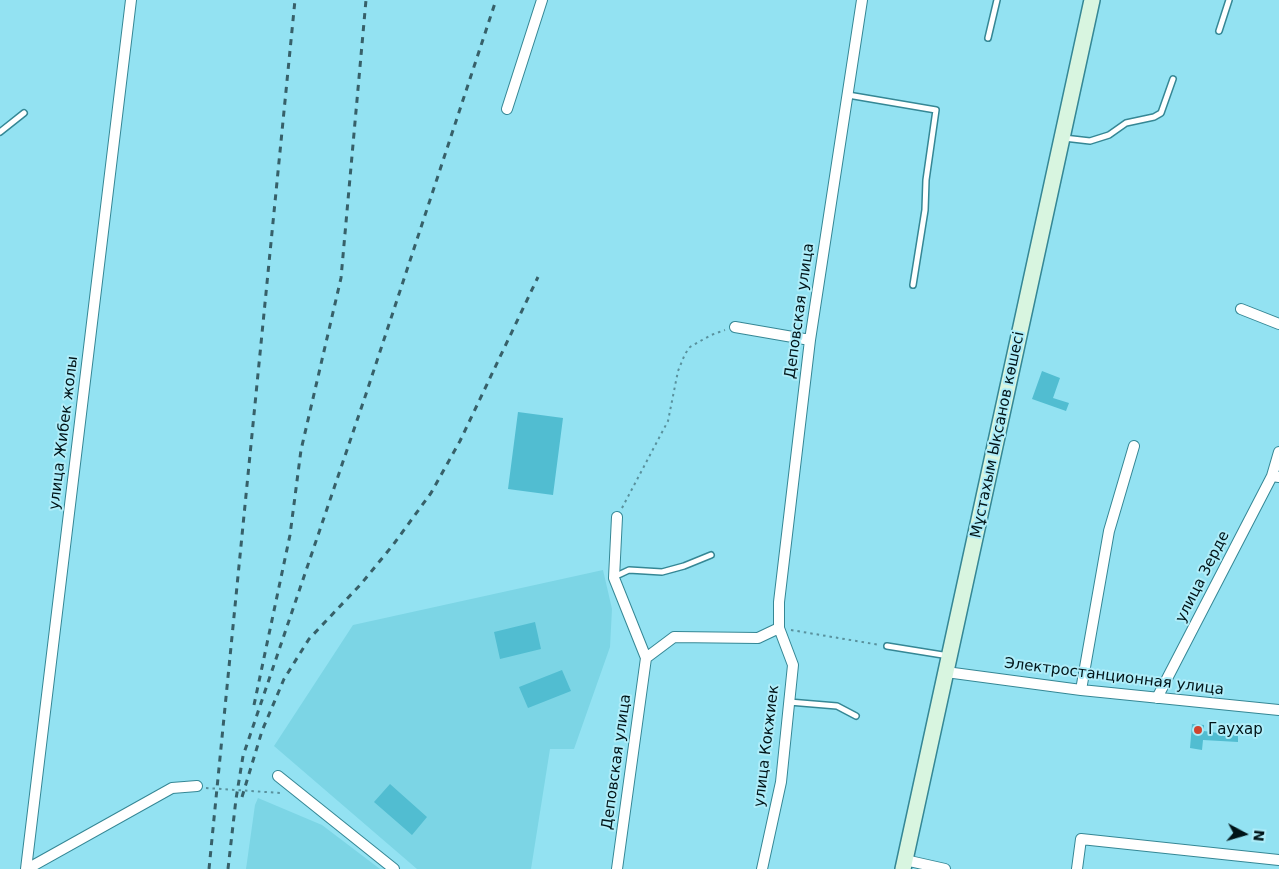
<!DOCTYPE html>
<meta charset="utf-8">
<style>
body{margin:0}
#map{position:relative;width:1279px;height:869px;overflow:hidden;background:#93e2f2;font-family:"DejaVu Sans",sans-serif}
canvas{display:block}
.north{position:absolute;left:1219px;top:809px;width:50px;height:50px;-webkit-text-stroke:4px #afedf9;paint-order:stroke;rotate:96deg;font-size:14px;font-weight:700;line-height:20px;text-align:center;color:#001418}
.north::after{content:'';display:block;margin:auto;width:18px;height:22px;background:#001418;clip-path:polygon(50% 0,100% 100%,50% 72%,0 100%)}
</style>
<div id="map">
<canvas width="1279" height="869"></canvas>
<div class="north">N</div>
</div>
<script>
const c = document.querySelector('canvas').getContext('2d');
c.lineJoin = 'round';
function fillPath(path, color) {
  c.fillStyle = color;
  c.fill(path, 'evenodd');
}
function trace(path, color, width, dash) {
  c.strokeStyle = color;
  c.lineWidth = width;
  c.lineCap = dash ? 'butt' : 'round';
  c.setLineDash(dash || []);
  c.stroke(path);
}
function write(font, color, halo, rows, align = 'center') {
  c.font = font + ' "DejaVu Sans",sans-serif';
  c.lineWidth = 4;
  c.setLineDash([]);
  c.textBaseline = 'middle';
  c.strokeStyle = halo;
  c.fillStyle = color;
  for (const [text, x, y, turn = 0] of rows) {
    c.save();
    c.translate(x, y);
    c.rotate((+turn || 0) * Math.PI / 180);
    c.textAlign = isNaN(turn) ? turn : align;
    if (halo) c.strokeText(text, 0, 0);
    c.fillText(text, 0, 0);
    c.restore();
  }
}
fillPath(new Path2D(`
 M603,570L612,609L610,647L574,749H550L531,869H417L274,746L353,625Z
 M258,798L322,825L380,869H246L255,805Z`), '#7cd5e5');
fillPath(new Path2D(`
 M1042,371L1060,378L1053,398L1069,403L1066,411L1032,399Z
 M518,412L563,418L553,495L508,489Z
 M535,622L541,649L500,659L494,632Z
 M562,670L571,691L528,708L519,687Z
 M1192,724L1204,725V731L1238,736V742L1203,740L1202,750L1190,748Z
 M390,784L427,817L412,835L374,802Z`), '#51bdd1');
const lane = new Path2D(`
 M1219,31L1229,0
 M988,38L997,0
 M848,95L936,110L926,180L925,210L913,285
 M0,132L24,113
 M1064,138L1090,141L1109,135L1126,123L1154,117L1161,113L1173,79
 M614,577L629,570L662,572L684,566L711,555
 M887,646L949,656
 M789,702L837,706L856,716`);
const street = new Path2D(`
 M507,109L542,0
 M1241,309L1279,324
 M735,327L810,340
 M1272,476L1279,452
 M646,658L674,637L758,638L779,628
 M946,672L1081,690L1279,710
 M1081,690L1109,531L1134,446
 M1157,698L1272,476L1279,477
 M278,776L394,869
 M905,860L945,869
 M26,869L131,0
 M27,869L172,788L197,786
 M617,869L646,658L614,578L617,517
 M762,869L781,782L793,665L779,628V602L810,340L862,0
 M1077,869L1081,839L1279,860`);
const secondary = new Path2D(`
 M903,869L1092,0`);
trace(lane, '#358795', 8);
trace(street, '#358795', 12);
trace(secondary, '#358795', 18);
trace(new Path2D(`
 M622,508L668,421L678,371L685,354L690,347L711,335L725,330
 M791,630L880,645
 M206,788L281,793`), '#59919d', 2, [2.5, 4]);
trace(lane, '#fff', 5);
trace(street, '#fff', 10);
trace(secondary, '#d8f5e0', 15);
trace(new Path2D(`
 M254,705L290,535L301,450L341,278L366,0
 M242,797L262,731L284,679L309,639L361,584L393,545L431,493L460,441L538,277
 M209,869L295,0
 M228,869L236,799L243,756L366,394L496,0`), '#376069', 3, [6, 6]);
for (const [x, y, r, color] of [
 [1198,730,5,"#d0442f"]
]) {
  const dot = new Path2D();
  dot.arc(x, y, r, 0, 2 * Math.PI);
  c.fillStyle = color;
  c.fill(dot);
  trace(dot, '#afedf9', 2);
}
write('15px', '#001418', '#afedf9', [
 ["Деповская улица",800,311,-82],
 ["улица Жибек жолы",64,433,-83],
 ["Мұстахым Ықсанов көшесі",998,435,-78],
 ["улица Зерде",1203,577,-63],
 ["Электростанционная улица",1114,677,7],
 ["улица Кокжиек",767,746,-83],
 ["Деповская улица",617,762,-82]
]);
write('15px', '#001418', '#afedf9', [
 ["Гаухар",1208,730]
], 'left');
</script>
